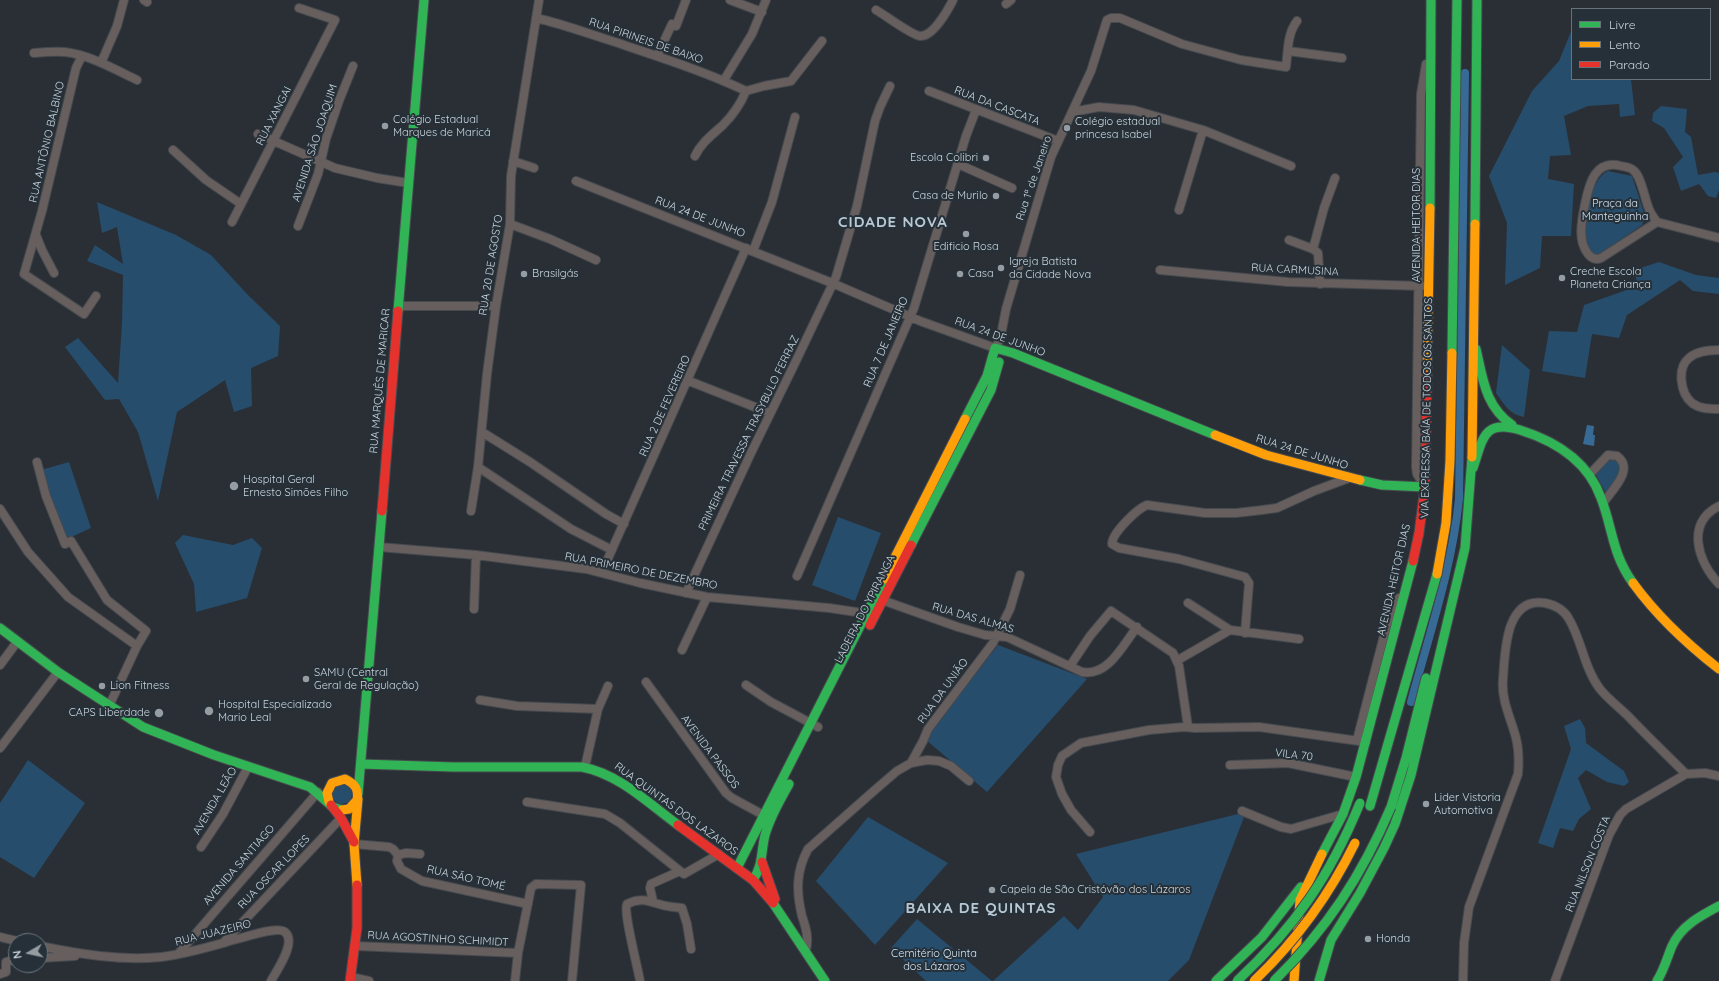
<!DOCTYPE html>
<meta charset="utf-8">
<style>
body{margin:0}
#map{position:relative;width:1719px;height:981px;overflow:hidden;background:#2a2f35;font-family:Quicksand,sans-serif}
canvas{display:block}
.legend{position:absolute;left:1571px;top:8px;width:140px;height:72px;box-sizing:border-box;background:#253039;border:1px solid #69727a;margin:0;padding:5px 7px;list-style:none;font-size:12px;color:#cfd6dc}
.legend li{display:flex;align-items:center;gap:8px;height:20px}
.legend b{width:20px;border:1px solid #69727a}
.north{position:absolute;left:8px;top:933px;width:40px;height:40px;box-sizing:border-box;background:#253039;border:1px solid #69727a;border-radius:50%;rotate:261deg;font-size:11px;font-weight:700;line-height:16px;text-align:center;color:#cfd6dc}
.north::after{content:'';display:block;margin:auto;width:14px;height:18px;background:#959ca2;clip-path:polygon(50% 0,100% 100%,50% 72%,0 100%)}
</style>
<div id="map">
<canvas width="1719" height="981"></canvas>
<ul class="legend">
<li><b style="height:5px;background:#30b455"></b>Livre</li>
<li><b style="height:5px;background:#ff9f0a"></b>Lento</li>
<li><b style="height:5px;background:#e5322d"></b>Parado</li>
</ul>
<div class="north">N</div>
</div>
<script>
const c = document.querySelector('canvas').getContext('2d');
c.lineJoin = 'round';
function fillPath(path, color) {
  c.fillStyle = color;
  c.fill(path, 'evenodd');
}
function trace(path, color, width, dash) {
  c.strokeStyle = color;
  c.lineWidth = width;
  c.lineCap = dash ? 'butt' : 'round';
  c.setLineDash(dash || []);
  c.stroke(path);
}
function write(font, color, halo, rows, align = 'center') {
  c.font = font + ' Quicksand,sans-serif';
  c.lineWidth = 4;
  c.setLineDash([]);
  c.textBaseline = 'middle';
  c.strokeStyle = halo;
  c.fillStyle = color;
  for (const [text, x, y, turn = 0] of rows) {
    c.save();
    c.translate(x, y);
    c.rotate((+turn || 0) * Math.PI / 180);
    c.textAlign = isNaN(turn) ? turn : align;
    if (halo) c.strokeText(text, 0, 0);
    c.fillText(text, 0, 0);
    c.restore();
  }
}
fillPath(new Path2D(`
 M1572,29V79H1631L1635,115L1620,117L1619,104L1588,106L1564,116L1571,155L1550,156L1548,179L1574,184L1571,236H1542L1540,268L1505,285L1507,223L1489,176L1532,91L1559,61Z
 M1661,106L1687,109L1685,132L1691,137L1698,175L1715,172L1719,173V190L1716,198L1708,196L1699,184L1681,191L1673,167L1683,157L1664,128L1652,121L1653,113Z
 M1608,171L1632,176L1645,216L1642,225L1601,253L1595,255C1576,243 1588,179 1608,171Z
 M97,202L176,235L211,255L248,295L280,326L278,356L251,368L252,406L234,412L225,380L177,412L158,501L138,432L119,399L105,400L65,347L78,338L118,383L122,324L123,275L87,261L95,245L123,264L117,227L102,233Z
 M1659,262L1696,275L1719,278V294L1693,291L1680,280L1627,315L1619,338L1592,334L1585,378L1542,371L1549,331L1577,332L1584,305L1638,286L1634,270Z
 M1502,345L1530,370L1524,417C1510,415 1504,404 1496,393Z
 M1611,459L1618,461C1623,474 1613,483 1606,493L1595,473L1608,461Z
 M69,462L91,528L65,540L41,470Z
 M838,517L881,533L855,601L812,585Z
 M183,535L233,545L252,538L262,548L247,598L196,612L194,584L175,543Z
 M998,645L1087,679L987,792L925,739Z
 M1580,719L1585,728L1586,743L1624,771L1629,782L1624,786L1607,782L1586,770L1578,778L1591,809L1579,819L1573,831L1560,828L1553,848L1538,843L1571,749L1564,726Z
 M28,760L85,803L34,878L0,857V803Z
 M332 794a10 10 0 1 1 20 0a10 10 0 1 1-20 0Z
 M1246,812L1189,960L1168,981H993L1064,916L1078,930L1103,897L1076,854Z
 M868,817L948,863L875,945L816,881Z
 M917,919L992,981H926L891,948Z`), '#274d6c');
fillPath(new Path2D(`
 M1587,425L1594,426L1593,435H1595L1594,446L1583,444Z`), '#376b95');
trace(new Path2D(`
 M1411,702C1429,635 1452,568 1459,499L1465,73`), '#376b95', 8);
const street = new Path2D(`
 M144,0L147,2
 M730,0L762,12
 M1006,4L1011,0
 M876,10C885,15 911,35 920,36C933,37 948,10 953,0
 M536,18C563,24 589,34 615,42C659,57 704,71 746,91
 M1288,51L1342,58
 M34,53C44,52 55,51 65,52C90,55 114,69 137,80
 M82,56L76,68L42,211L24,274L84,314L96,296
 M657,56L672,24L676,26L686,0
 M101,63L117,26L124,0
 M724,80L752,34L766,0
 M746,91L764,86L791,81L822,41
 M929,91L1058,141
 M1072,112L1099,107L1134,110L1203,130L1291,166
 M258,134L335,168L377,178L408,183
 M173,150L206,180L241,204
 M695,156C701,143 712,135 723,125C732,116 741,103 746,91
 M513,161L534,168
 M958,164L1012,188
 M576,181L832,283L920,321L995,348L1000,340L1006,309L1051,157L1091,71L1107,20L1111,18H1120L1182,44L1241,60L1286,67C1288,52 1287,34 1297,21
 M1179,210L1203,130
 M232,222L335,20L299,8
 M1657,222L1601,258C1596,260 1592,259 1588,254C1577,240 1582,220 1585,204C1589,184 1595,159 1621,166C1625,167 1630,167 1633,170C1641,175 1645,200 1649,209C1651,214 1654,218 1657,222L1719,238
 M510,224L550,239L596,260
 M298,226L318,174L326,139L339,101L353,66
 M36,235L42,250L54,273
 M1289,240L1313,249L1318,253L1320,284
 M1313,249L1324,208L1335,178
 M753,251L772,202L795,117
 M1160,270L1288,282L1422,286
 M398,306H496
 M1719,350C1709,350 1697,351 1689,358C1677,368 1680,393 1692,403C1700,409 1710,409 1719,409
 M689,381L770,413
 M482,432L530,462L606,514L624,524
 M37,462L46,496L65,544L71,541L107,600L146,631L137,646
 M478,467L571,529L612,550
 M1590,474L1608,455L1617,456C1635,469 1612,490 1604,502
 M1424,486L1417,474L1416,467L1421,94L1426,64
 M1719,506C1685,523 1698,562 1719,584
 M0,509L28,552L68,597L137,646L109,706
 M471,511L478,467L487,374L496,306L510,224L511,176L539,0
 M379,547L476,555L586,569L640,583L707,597L829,608L870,614
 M602,572L746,248
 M797,576L914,308L966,136L976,110
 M686,593L751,453L795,363L836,277L857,206L875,121L880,107L890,86
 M879,599L958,627L985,635L1007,637L1082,672C1108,677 1123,645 1137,627
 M1188,603L1230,630L1299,639
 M474,609L476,555
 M1245,633L1249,583L1245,577L1179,559L1119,548L1112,544C1112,533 1137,509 1147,505L1205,513H1236L1262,510L1277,508L1314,491L1349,478
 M682,650L707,597
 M1178,660L1230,630
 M0,665L17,642
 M1070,666L1090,636L1111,611L1173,653L1179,666L1188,727
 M646,682L726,793L732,798L767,817
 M746,685L771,702L818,727
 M480,700L517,706L598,709
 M1357,740L1387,624L1399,598
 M0,748L58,672
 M911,763L923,741L928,729L993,643L1010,609L1020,575
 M1230,765L1288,763L1356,777
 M585,767L598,709L608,686
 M527,802L605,814L620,823L680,871
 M1242,811L1281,827L1291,829L1343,814
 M1090,832L1071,810L1062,794L1056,777L1058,765L1062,756L1081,743L1149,730L1184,727L1195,728L1259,727L1366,742
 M354,844L389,847L393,849L398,855
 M201,847L223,814L248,767
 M398,855L397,861L401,869L422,881L528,904
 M398,855L406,853L420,854
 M653,901L650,888L651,884L680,871L684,874L719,854
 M0,937L17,941
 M224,942L341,818
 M40,946C79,954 121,961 161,957C187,954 215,945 241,938C249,936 278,926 285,932C297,942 277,970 271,981
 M356,946L518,953
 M806,950C809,938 806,928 802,916C796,891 796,871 808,849L876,789L897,771L911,763L927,760L939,761L951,766L969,781
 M178,954L318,792
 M40,958L75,956
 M0,974L6,972V962L16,959
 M351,977L369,981
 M515,981L518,953L531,888L536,884L581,885L572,981
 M640,981C638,968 623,912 627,904C641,897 649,901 662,905C669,907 675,907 682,908L687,924L691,949
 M1463,981L1464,943L1469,907L1518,774C1519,762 1519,750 1516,738C1511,718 1501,701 1503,679C1505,653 1505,596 1545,603C1555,605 1564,610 1569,619C1582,641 1584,668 1600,689C1608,699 1619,707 1628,716C1647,736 1667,755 1686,774
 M1555,981L1609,835L1620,815L1626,809L1686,774L1705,773L1719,776`);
const fast = new Path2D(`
 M1430,208L1431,0
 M1475,224L1477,0
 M398,311L424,0
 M1476,349C1483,379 1485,406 1512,425
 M1452,353L1457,0
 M965,419L987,376L995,348L1013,353L1215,435
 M1473,468C1483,439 1483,419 1520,430C1555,441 1588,461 1601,498C1613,529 1612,554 1633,583
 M1360,480L1382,485L1425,487
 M911,545L991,390L999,362
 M0,628L58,672L143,727L214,755L310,787L333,807L342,810
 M361,764L453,767H582C619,774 648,803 678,825
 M358,794L382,511
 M1370,806L1437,574
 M1391,807L1406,758L1426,678
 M1322,854L1343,814L1356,777L1413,561
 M737,868L884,579
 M753,880C763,866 761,851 765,835C770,817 780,800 789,784
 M773,903L825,981
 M1216,981L1262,937L1301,887
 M1319,981L1331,940L1360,893L1384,848L1395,824L1411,775L1465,548L1472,457
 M1657,981C1664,970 1667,958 1672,946C1681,926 1700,916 1719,906`);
const slow = new Path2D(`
 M1427,376L1430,208
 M1215,435L1266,455L1360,480
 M1472,457L1475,224
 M1437,574L1446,523L1450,461L1452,353
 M884,579L965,419
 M1633,583C1657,616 1687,644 1719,669
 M329,802L327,793L332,783L345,779C355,784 359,789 357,800L349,809L342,810
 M357,885L354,844L358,799
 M1294,981L1300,900L1322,854`);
const jam = new Path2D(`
 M382,511L398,311
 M1413,561L1419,533L1425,487L1427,376
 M870,625L911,545
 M331,805L341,818L354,842
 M678,825L753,880L773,903
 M762,862L775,899
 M350,981L357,928V885`);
trace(street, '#454a4f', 10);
trace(fast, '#454a4f', 11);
trace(slow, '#454a4f', 11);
trace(jam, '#454a4f', 11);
trace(street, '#675e5e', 8);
trace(fast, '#30b455', 9);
trace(slow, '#ff9f0a', 9);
trace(jam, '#e5322d', 9);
const fastBridge = new Path2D(`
 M1237,981C1295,927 1330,876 1360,803
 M1274,981C1327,929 1362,875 1391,807`);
const slowBridge = new Path2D(`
 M1254,981C1296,941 1329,896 1355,843`);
trace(fastBridge, '#454a4f', 11, []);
trace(slowBridge, '#454a4f', 11, []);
trace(fastBridge, '#30b455', 9);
trace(slowBridge, '#ff9f0a', 9);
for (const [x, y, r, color] of [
 [385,126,4,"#959ca2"],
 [1067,128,4,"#959ca2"],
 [986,158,4,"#959ca2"],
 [996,196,4,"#959ca2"],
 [966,234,4,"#959ca2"],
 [1001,268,4,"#959ca2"],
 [524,274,4,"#959ca2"],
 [960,274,4,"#959ca2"],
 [1562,278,4,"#959ca2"],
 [234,486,5,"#959ca2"],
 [306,679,4,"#959ca2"],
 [102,686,4,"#959ca2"],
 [209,711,5,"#959ca2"],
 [159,713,5,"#959ca2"],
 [1426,804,4,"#959ca2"],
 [992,890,4,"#959ca2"],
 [1368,939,4,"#959ca2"]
]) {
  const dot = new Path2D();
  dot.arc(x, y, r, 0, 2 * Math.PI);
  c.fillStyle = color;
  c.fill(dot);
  trace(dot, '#253039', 1.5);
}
write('11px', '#cfd6dc', '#253039', [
 ["RUA PIRINEIS DE BAIXO",646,41,19],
 ["RUA DA CASCATA",997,106,21],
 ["RUA XANGAI",274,116,-63],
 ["RUA ANTÔNIO BALBINO",47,142,-77],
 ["AVENIDA SÃO JOAQUIM",315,143,-72],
 ["Rua 1ª de Janeiro",1034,178,-71],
 ["RUA 24 DE JUNHO",700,217,21],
 ["AVENIDA HEITOR DIAS",1417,225,-90],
 ["RUA 20 DE AGOSTO",491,265,-81],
 ["RUA CARMUSINA",1295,270,3],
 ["RUA 24 DE JUNHO",1000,337,20],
 ["RUA 7 DE JANEIRO",886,342,-67],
 ["RUA MARQUÊS DE MARICAR",380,381,-85],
 ["RUA 2 DE FEVEREIRO",665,406,-66],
 ["VIA EXPRESSA BAÍA DE TODOS OS SANTOS",1427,408,-89],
 ["PRIMEIRA TRAVESSA TRASYBULO FERRAZ",749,433,-64],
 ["RUA 24 DE JUNHO",1302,452,17],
 ["RUA PRIMEIRO DE DEZEMBRO",641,571,11],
 ["AVENIDA HEITOR DIAS",1394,580,-77],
 ["LADEIRA DO YPIRANGA",865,609,-63],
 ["RUA DAS ALMAS",973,618,16],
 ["RUA DA UNIÃO",943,691,-54],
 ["AVENIDA PASSOS",710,752,53],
 ["VILA 70",1294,755,7],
 ["AVENIDA LEÃO",215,801,-60],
 ["RUA QUINTAS DOS LAZAROS",676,809,36],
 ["RUA NILSON COSTA",1588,864,-68],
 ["AVENIDA SANTIAGO",239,865,-49],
 ["RUA OSCAR LOPES",274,872,-46],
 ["RUA SĀO TOMÉ",466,878,13],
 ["RUA JUAZEIRO",213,933,-14],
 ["RUA AGOSTINHO SCHIMIDT",438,939,3]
]);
write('11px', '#cfd6dc', '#253039', [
 ["Colégio Estadual",393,120],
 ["Marques de Maricá",393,133],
 ["Colégio estadual",1075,122],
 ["princesa Isabel",1075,135],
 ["Escola Colibri",978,158,"right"],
 ["Casa de Murilo",988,196,"right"],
 ["Edificio Rosa",966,247,"center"],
 ["Igreja Batista",1009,262],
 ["da Cidade Nova",1009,275],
 ["Creche Escola",1570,272],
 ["Planeta Criança",1570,285],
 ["Brasilgás",532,274],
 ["Casa",968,274],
 ["Hospital Geral",243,480],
 ["Ernesto Simões Filho",243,493],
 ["SAMU (Central",314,673],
 ["Geral de Regulação)",314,686],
 ["Lion Fitness",110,686],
 ["Hospital Especializado",218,705],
 ["Mario Leal",218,718],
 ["CAPS Liberdade",150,713,"right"],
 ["Lider Vistoria",1434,798],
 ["Automotiva",1434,811],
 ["Capela de São Cristóvão dos Lázaros",1000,890],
 ["Honda",1376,939]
], 'left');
write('11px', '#d4e3f1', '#253039', [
 ["Praça da",1615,204],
 ["Manteguinha",1615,217],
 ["Cemitério Quinta",934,954],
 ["dos Lázaros",934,967]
]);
c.letterSpacing = '1px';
write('bold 15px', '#bac8d4', '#253039', [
 ["CIDADE NOVA",893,222],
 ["BAIXA DE QUINTAS",981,908]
]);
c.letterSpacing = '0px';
</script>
